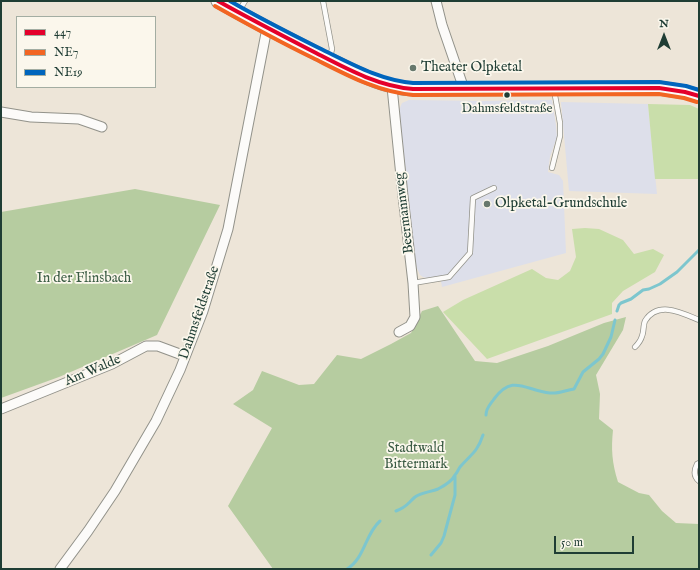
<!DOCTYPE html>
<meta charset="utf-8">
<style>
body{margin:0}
#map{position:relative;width:700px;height:570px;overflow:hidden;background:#ede5d8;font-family:"IM FELL English",serif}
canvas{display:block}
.frame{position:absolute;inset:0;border:2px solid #1f3d34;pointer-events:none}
.legend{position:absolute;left:16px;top:16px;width:140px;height:72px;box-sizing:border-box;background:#fbf7ec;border:1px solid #a3ada2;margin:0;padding:5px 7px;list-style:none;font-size:12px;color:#1f3d34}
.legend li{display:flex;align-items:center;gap:8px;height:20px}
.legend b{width:20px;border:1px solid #a3ada2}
.north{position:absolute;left:644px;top:16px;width:40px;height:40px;-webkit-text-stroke:3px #fbf7ec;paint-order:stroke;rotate:0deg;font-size:11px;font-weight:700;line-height:16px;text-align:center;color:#1f3d34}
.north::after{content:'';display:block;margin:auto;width:14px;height:18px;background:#1f3d34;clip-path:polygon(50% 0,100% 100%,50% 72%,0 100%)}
.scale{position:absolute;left:554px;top:536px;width:80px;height:18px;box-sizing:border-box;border:2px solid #1f3d34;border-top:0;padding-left:5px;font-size:12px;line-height:14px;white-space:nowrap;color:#1f3d34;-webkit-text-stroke:3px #fbf7ec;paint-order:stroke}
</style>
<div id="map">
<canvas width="700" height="570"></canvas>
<div class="frame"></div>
<ul class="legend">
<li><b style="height:5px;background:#e4002b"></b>447</li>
<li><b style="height:5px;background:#f26522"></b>NE7</li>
<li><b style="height:5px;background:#0065bd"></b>NE19</li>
</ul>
<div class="north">N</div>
<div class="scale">50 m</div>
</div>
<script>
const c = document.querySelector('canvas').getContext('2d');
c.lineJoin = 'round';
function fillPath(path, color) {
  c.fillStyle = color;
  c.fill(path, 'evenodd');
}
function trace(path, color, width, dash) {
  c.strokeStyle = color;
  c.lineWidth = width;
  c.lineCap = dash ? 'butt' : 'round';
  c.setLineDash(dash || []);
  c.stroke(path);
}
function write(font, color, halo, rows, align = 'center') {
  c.font = font + ' "IM FELL English",serif';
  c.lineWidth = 3.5;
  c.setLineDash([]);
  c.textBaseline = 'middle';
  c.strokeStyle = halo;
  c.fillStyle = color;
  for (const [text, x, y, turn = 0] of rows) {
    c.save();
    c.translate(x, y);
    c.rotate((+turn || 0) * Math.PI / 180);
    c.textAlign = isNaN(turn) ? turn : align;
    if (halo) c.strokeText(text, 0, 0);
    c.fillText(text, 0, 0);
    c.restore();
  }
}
fillPath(new Path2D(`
 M409,100L481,101L552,100L556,125L557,137L550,157L548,172L559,175L563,181L566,253L442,287L440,276L427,278L423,277L420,275L416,266L399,110L402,103Z
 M561,102L648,104L657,194L569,191Z`), '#dddfea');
fillPath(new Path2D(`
 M648,104L690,105L699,109V179H655Z
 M585,228L599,229L623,240L634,254L653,249L664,255L655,272L623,291L612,303V314L487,359L443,312L463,300L532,269L546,278L558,280L570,271L576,257L572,229Z`), '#c9deaa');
fillPath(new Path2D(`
 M135,189L220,205L157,335L59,377L1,398V212Z
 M438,306L475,361L497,363L548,346L604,323L626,317L623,330L596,375L600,394L599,419L613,430C611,449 612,463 618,482L639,493L649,495L662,511L676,523L699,524V569H273L228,506L272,428L233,404L253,390L262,371L299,385L314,384L337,355L361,359L391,344L411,333L422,311Z`), '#b6cca0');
trace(new Path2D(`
 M617,311L619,305L621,303L631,299L643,290L649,289L660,284L677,272L699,250
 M486,415C486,408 490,405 494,399C513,373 526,391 550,393C558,394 566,390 574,389L583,372L599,359L603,354L611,337L615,320
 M396,511C407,507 407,504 415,497C422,492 431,492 438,489C444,486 452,481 455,475C457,473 458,470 460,467C471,454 477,453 483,435
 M431,555L441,543L444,536L455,495V476
 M347,569C365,558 365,534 380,521`), '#7dc6ce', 3);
const lane = new Path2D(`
 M323,1L332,49L330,57
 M239,11L245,1
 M552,168L560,136V123L554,90
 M413,283L449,277L470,253L473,198L494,188
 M635,347C638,344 641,340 642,336C644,332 643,325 645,321C658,300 682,313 699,320
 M699,463L697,464C694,470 693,476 699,481`);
const street = new Path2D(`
 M436,1L442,25L464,89
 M392,87L403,196L413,283L415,317L410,326L399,332
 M1,112L31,117L79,119L102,127
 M1,409L112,364L146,346H158L185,356
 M60,569L88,531L115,491L156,421L180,370L203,311L228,229L267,28`);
const secondary = new Path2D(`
 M218,1C253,21 288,39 324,57C352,70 381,88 413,89L659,88L685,92L699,96`);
trace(lane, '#92928a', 6);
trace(street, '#92928a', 11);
trace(secondary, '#92928a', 15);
trace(lane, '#fcfbf9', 4.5);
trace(street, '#fcfbf9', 9);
trace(secondary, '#fcfbf9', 13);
trace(new Path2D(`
 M218,1C250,19 283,36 316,53C347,69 378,86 413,89L659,88L685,92L699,96`), '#e4002b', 4);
trace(new Path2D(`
 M215,6C247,24 280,42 313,58C345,74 377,92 413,95L659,94L684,98L697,102`), '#f26522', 4);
trace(new Path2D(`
 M230,1C259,18 289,33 319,48C350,63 379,80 413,83L659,82L686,86L699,90`), '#0065bd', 4);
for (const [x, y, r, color] of [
 [413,68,4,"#67786d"],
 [507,95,3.5,"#1f3d34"],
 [487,204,4,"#67786d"]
]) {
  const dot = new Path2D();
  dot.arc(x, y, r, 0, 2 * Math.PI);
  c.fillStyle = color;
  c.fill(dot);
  trace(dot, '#fbf7ec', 1.5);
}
write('13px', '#1f3d34', '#fbf7ec', [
 ["Dahmsfeldstraße",507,109]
]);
write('14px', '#1f3d34', '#fbf7ec', [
 ["Theater Olpketal",421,68],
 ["Olpketal-Grundschule",495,204]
], 'left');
write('14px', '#1f3d34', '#fbf7ec', [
 ["Beermannweg",405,213,-97],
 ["Dahmsfeldstraße",200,313,-71],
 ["Am Walde",93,371,-23]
]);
write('14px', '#3b5c44', '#fbf7ec', [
 ["In der Flinsbach",84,279],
 ["Stadtwald",416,449],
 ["Bittermark",416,465]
]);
</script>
